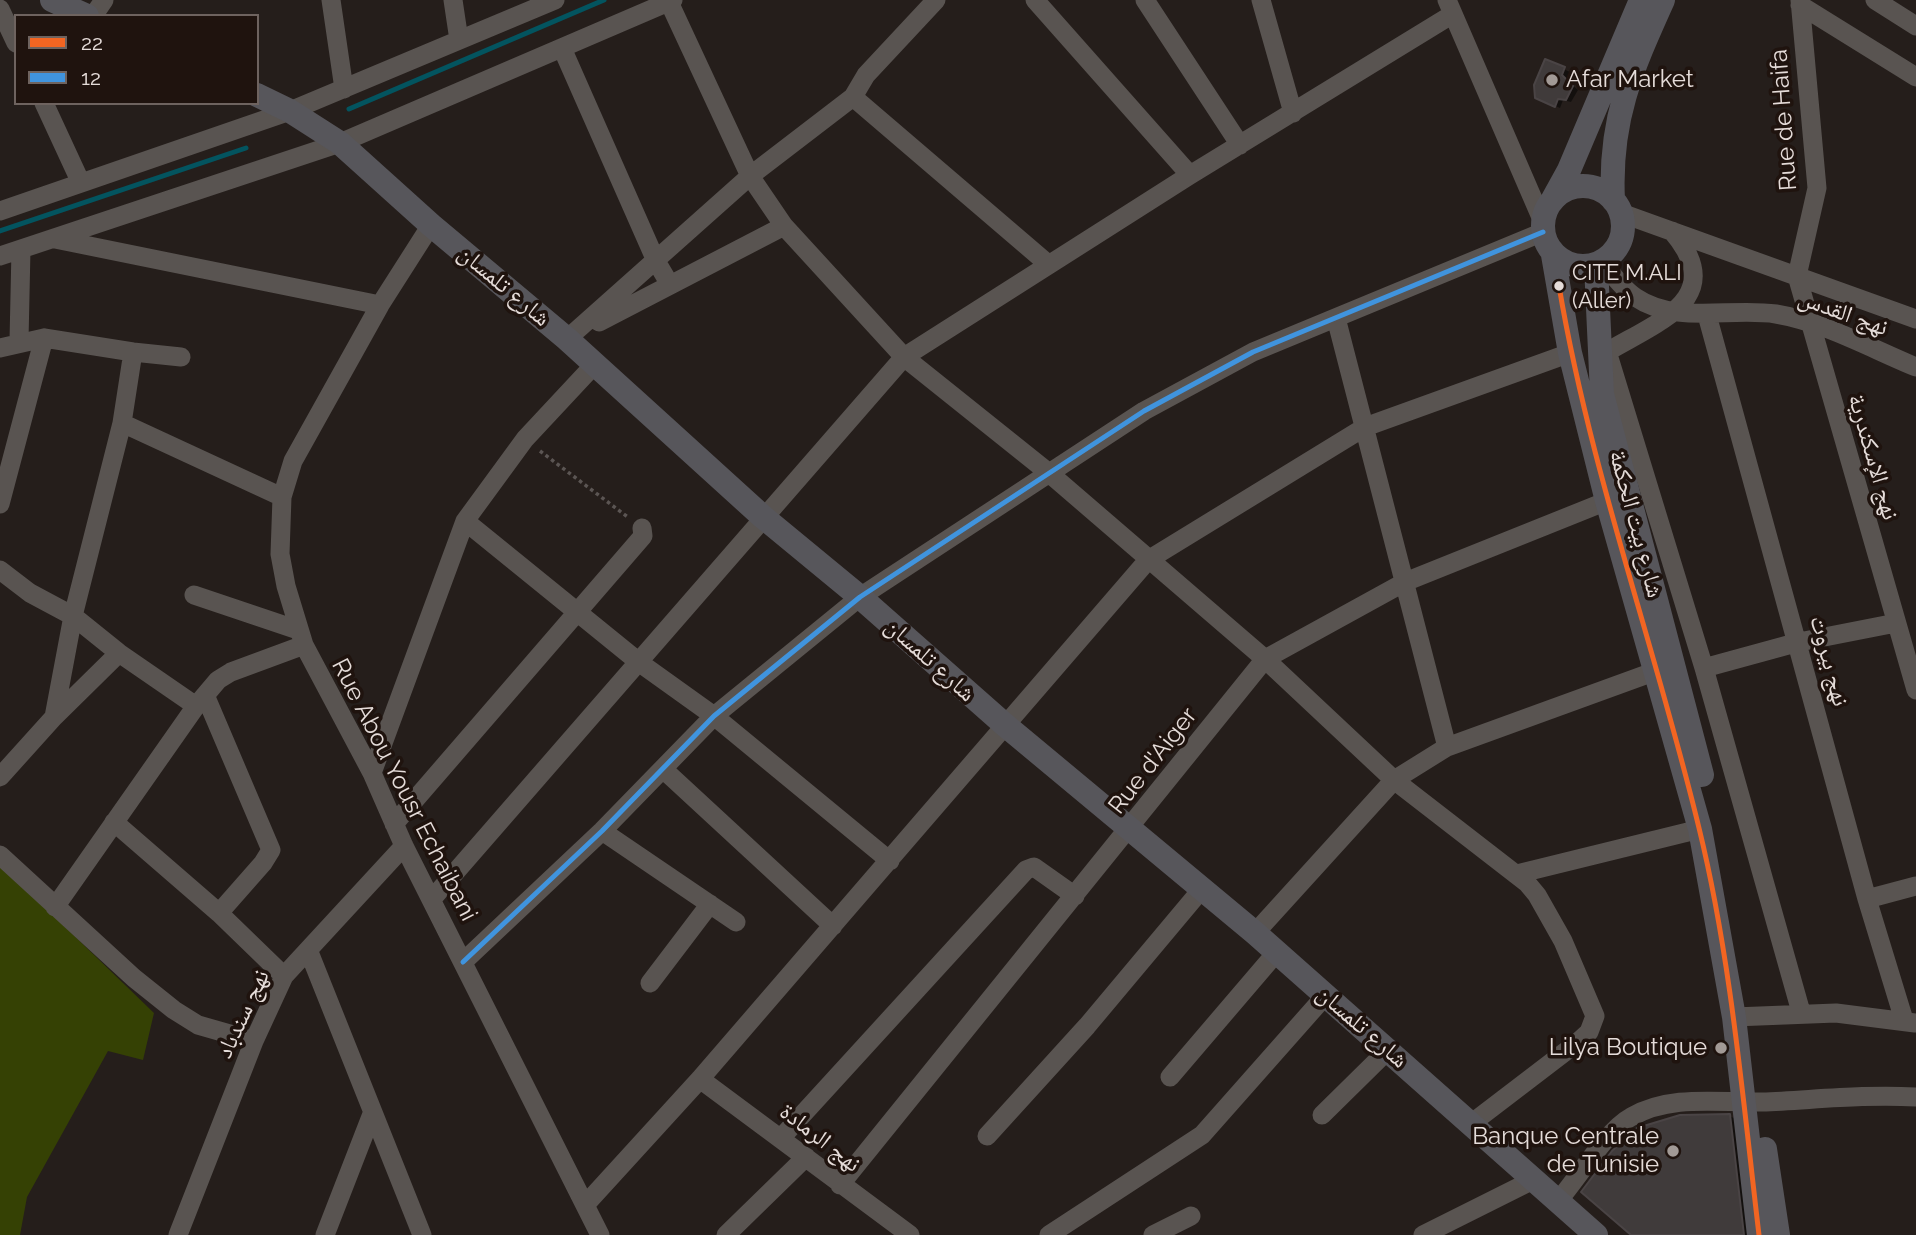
<!DOCTYPE html>
<meta charset="utf-8">
<style>
body{margin:0}
#map{position:relative;width:1916px;height:1235px;overflow:hidden;background:#251e1b;font-family:Raleway,sans-serif}
canvas{display:block}
.legend{position:absolute;left:14px;top:14px;width:245px;height:91px;box-sizing:border-box;background:#1f130e;border:2px solid #6e635f;margin:0;padding:9px 12px;list-style:none;font-size:21px;color:#e5dcd9}
.legend li{display:flex;align-items:center;gap:14px;height:35px}
.legend b{width:35px;border:2px solid #6e635f}
</style>
<div id="map">
<canvas width="1916" height="1235"></canvas>
<ul class="legend">
<li><b style="height:9px;background:#f26522"></b>22</li>
<li><b style="height:9px;background:#4094de"></b>12</li>
</ul>
</div>
<script>
const c = document.querySelector('canvas').getContext('2d');
c.lineJoin = 'round';
function fillPath(path, color) {
  c.fillStyle = color;
  c.fill(path, 'evenodd');
}
function trace(path, color, width, dash) {
  c.strokeStyle = color;
  c.lineWidth = width;
  c.lineCap = dash ? 'butt' : 'round';
  c.setLineDash(dash || []);
  c.stroke(path);
}
function write(font, color, halo, rows, align = 'center') {
  c.font = font + ' Raleway,"Noto Naskh Arabic",sans-serif';
  c.lineWidth = 7;
  c.setLineDash([]);
  c.textBaseline = 'middle';
  c.strokeStyle = halo;
  c.fillStyle = color;
  for (const [text, x, y, turn = 0] of rows) {
    c.save();
    c.translate(x, y);
    c.rotate((+turn || 0) * Math.PI / 180);
    c.textAlign = isNaN(turn) ? turn : align;
    if (halo) c.strokeText(text, 0, 0);
    c.fillText(text, 0, 0);
    c.restore();
  }
}
fillPath(new Path2D(`
 M0,864L154,1013L143,1060L108,1051L27,1197L20,1235H0Z`), '#354104');
fillPath(new Path2D(`
 M1546,61L1570,72L1567,80L1578,90L1571,102L1563,100L1560,108L1542,100Z
 M1680,1116H1730L1741,1122L1754,1235H1634L1622,1142L1651,1123Z`), '#0007');
trace(new Path2D(`
 M349,109L604,0
 M0,231L246,148`), '#03545f', 5);
const building = new Path2D(`
 M1545,59L1565,67L1562,75L1573,86L1566,100L1558,99L1555,107L1535,98L1534,85Z
 M1730,1114L1744,1235H1631L1581,1192L1612,1151L1637,1128L1680,1115Z`);
fillPath(building, '#403b3b');
trace(building, '#4a4445', 2);
trace(new Path2D(`
 M540,451L629,518`), '#5b5553', 3.5, [3.5, 3.5]);
trace(new Path2D(`
 M331,0L344,89
 M453,0L459,40
 M1035,0L1190,175
 M1145,0L1240,145
 M1261,0L1293,113
 M1447,0L1543,222
 M1800,0L1817,188L1797,276L1916,690
 M1875,0L1916,26
 M669,2L750,176L784,226L904,357L1049,473L1265,659L1394,780L1527,883L1537,895L1563,941L1595,1016L1589,1032L1578,1042L1472,1123
 M1800,5L1916,77
 M0,9L16,43
 M93,16L104,0
 M562,48L656,261L669,283
 M853,97L1048,264
 M44,103L81,183
 M0,211L290,111L555,0
 M1621,213L1916,319
 M431,225L380,305L293,461L282,497L280,554L286,586L304,645L372,773L404,846L600,1235
 M55,239L380,305
 M0,256L340,143L673,0
 M1602,262C1612,274 1622,288 1635,297C1676,325 1730,307 1776,314C1824,322 1872,349 1916,367
 M1707,315L1867,899L1904,1020
 M1336,318L1447,747
 M599,322L784,226
 M567,339L750,176L853,97L866,75L936,0
 M19,341L21,249
 M0,348L44,338L133,352L181,357
 M1606,348L1704,668L1801,1012
 M1607,352C1659,321 1729,298 1672,231
 M122,423L282,497
 M0,504L44,338
 M465,521L640,663L714,716L890,861
 M0,570L30,593L73,616L119,653L196,706
 M194,595L298,630
 M1704,668L1799,642L1896,623
 M205,695L271,850L263,863L219,913
 M54,717L73,616L122,423L133,352
 M663,769L833,926
 M372,773L465,521L525,439L595,364
 M0,777L54,717L119,653
 M114,822L219,913L284,976
 M394,824L643,536L642,528
 M602,831L736,922
 M0,855L134,978L174,1010L198,1025L254,1041
 M1517,874L1700,829
 M432,899L904,357L1190,175L1453,14
 M1867,899L1916,886
 M55,907L196,706L218,680L231,672L304,645
 M1255,933L1394,780L1447,747L1656,671
 M309,952L422,1235
 M463,962L602,831L714,716L860,597L1144,411L1253,352L1543,232
 M650,983L710,904
 M1734,1017L1836,1013L1915,1023
 M1170,1077L1276,953
 M700,1079L910,1235
 M1322,1115L1388,1050
 M987,1136L1087,1026L1201,890
 M781,1138L1026,870L1034,867L1075,896
 M840,1185L1265,659L1405,582L1607,501
 M1558,1201C1578,1178 1607,1130 1631,1117C1671,1094 1719,1103 1762,1102C1813,1100 1864,1094 1916,1097
 M585,1205L700,1079L1148,560L1365,427L1570,353
 M178,1235L254,1041L284,976L404,846
 M325,1235L372,1114
 M726,1235L806,1157
 M1049,1235L1202,1135L1325,996
 M1153,1235L1191,1216
 M1423,1235L1533,1180`), '#595451', 19);
trace(new Path2D(`
 M52,0L87,16
 M257,95L290,111L340,143L431,225L567,339L763,517L860,597L1005,725L1255,933L1596,1235
 M1543 226a40 40 0 1 1 80 0a40 40 0 1 1-80 0Z
 M1553,199L1569,170L1641,0
 M1613,200C1609,120 1631,71 1663,0
 M1553,255L1570,353L1607,501L1700,829L1734,1017L1759,1235
 M1596,265L1602,394L1702,775
 M1765,1149L1778,1235`), '#57565b', 24);
trace(new Path2D(`
 M1559,286C1590,470 1655,646 1699,828C1731,958 1743,1101 1759,1235`), '#f26522', 5);
trace(new Path2D(`
 M463,962L602,831L714,716L860,597L1144,411L1253,352L1543,232`), '#4094de', 5);
for (const [x, y, r, color] of [
 [1552,80,7,"#a29a96"],
 [1559,286,6,"#e5dcd9"],
 [1721,1048,7,"#a29a96"],
 [1673,1151,7,"#a29a96"]
]) {
  const dot = new Path2D();
  dot.arc(x, y, r, 0, 2 * Math.PI);
  c.fillStyle = color;
  c.fill(dot);
  trace(dot, '#1f130e', 2.5);
}
write('22px', '#e5dcd9', '#1f130e', [
 ["CITE M.ALI",1572,273],
 ["(Aller)",1572,301]
], 'left');
write('24px', '#e5dcd9', '#1f130e', [
 ["Afar Market",1566,80,"left"],
 ["Lilya Boutique",1707,1048],
 ["Banque Centrale",1659,1137],
 ["de Tunisie",1659,1165]
], 'right');
write('24px', '#e5dcd9', '#1f130e', [
 ["Rue de Haifa",1784,120,-94],
 ["شارع تلمسان",504,286,40],
 ["نهج القدس",1843,313,20],
 ["نهج الإسكندرية",1873,457,74],
 ["شارع بيت الحكمة",1636,524,75],
 ["شارع تلمسان",930,660,42],
 ["نهج بيروت",1829,661,75],
 ["Rue d'Aiger",1153,761,-52],
 ["Rue Abou Yousr Echaibani",404,790,63],
 ["نهج سندباد",243,1014,-65],
 ["شارع تلمسان",1362,1027,41],
 ["نهج الرمادة",820,1138,38]
]);
</script>
